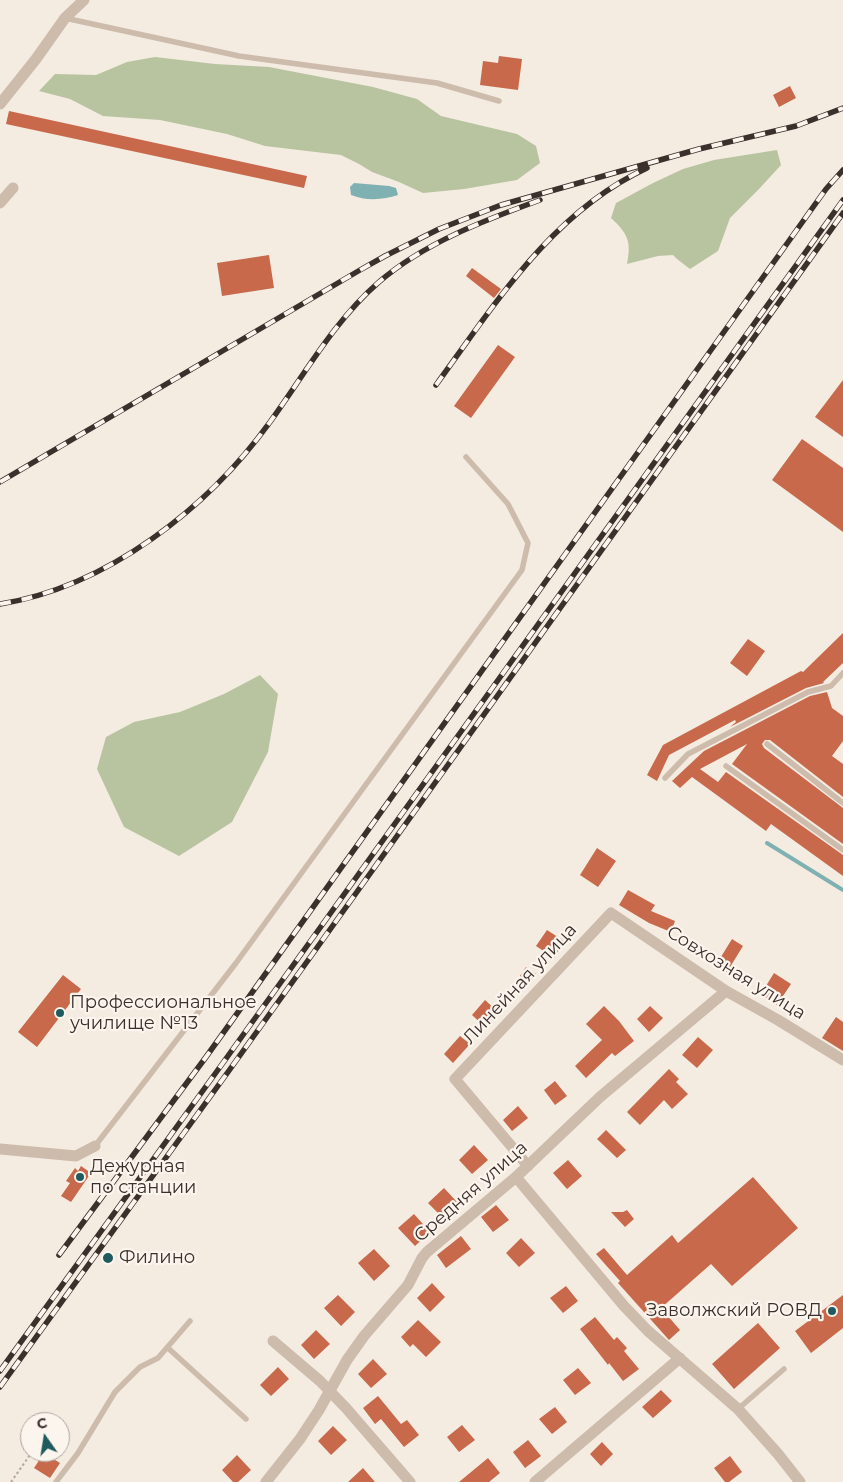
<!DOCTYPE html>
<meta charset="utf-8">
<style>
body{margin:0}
#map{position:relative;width:843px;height:1482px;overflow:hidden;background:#f4ebe1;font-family:Montserrat,sans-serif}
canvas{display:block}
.north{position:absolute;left:20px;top:1412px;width:50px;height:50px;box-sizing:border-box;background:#fbf5ee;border:1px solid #aea6a0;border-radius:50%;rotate:347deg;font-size:14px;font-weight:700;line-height:20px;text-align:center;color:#3b302b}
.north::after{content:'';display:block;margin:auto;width:18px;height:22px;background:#1f5a5e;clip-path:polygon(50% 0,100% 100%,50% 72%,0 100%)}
</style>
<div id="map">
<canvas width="843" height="1482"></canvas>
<div class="north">С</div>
</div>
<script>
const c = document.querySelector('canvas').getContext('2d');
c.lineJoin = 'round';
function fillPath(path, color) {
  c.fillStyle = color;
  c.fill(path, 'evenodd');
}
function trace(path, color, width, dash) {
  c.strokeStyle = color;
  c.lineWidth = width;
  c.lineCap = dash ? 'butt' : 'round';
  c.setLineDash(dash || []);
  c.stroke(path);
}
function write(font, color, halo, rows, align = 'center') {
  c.font = font + ' Montserrat,sans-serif';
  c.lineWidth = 4.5;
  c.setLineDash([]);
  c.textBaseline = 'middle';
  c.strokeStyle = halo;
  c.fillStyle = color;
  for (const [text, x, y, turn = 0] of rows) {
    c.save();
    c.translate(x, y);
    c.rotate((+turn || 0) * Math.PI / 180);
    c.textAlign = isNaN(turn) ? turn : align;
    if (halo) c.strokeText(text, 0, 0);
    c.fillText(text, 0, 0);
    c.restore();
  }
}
fillPath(new Path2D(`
 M155,57L215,64L269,67L373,87L417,99L441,116L517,134L536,146L540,163L517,180L464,189L423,193L399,182L372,172L359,164L341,155L265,146L227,134L160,120L103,116L70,99L39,91L55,74L96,75L127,62Z
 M777,150L781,165L759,189L730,218L718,251L690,269L677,259L673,255L658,256L627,264C632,241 627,233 611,218L616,203L653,183L683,169L714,160Z
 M260,675L278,694L268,752L232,822L179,856L124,827L97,769L106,737L134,722L180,712L224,694Z`), '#b8c4a0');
fillPath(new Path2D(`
 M354,183L389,186L396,188L398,195C383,200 366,201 351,195L350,187Z`), '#7fb0b2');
trace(new Path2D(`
 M767,843L843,890`), '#7fb0b2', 4);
fillPath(new Path2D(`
 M499,56L522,59L518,90L480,85L483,61L498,63Z
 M790,86L796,98L779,107L773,95Z
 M9,111L307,176L304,188L6,124Z
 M269,255L274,288L222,296L217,263Z
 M472,268L501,289L494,298L466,276Z
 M498,345L515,357L471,418L454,406Z
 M843,380V437L815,417Z
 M802,439L843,468V532L772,480Z
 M843,633V663L823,682L824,683L806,688L730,727L736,722L735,720L669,755L657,781L647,775L663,745L801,671L803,672Z
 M748,639L765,651L747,676L730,663Z
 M827,692L832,708L843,716V741L832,756L843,764V797L770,740H765L762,744L764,748L843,808V844L732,764L747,744L700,769L718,782L726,772L843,855V876L771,824L766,831L692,777L680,788L672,781L704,751L810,696Z
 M597,848L616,861L598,887L580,875Z
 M628,890L655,905L651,911L675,921L671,932L649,923L619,905Z
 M547,930L564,941L554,958L536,946Z
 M732,939L743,946L727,972L716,965Z
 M526,967L536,974L529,983L520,976Z
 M774,973L791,984L777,1005L761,994Z
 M63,975L81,989L37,1047L18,1032Z
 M485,1000L498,1012L485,1027L472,1015Z
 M604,1006L619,1021L634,1041L615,1056L612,1053L586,1078L575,1066L602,1040L586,1024Z
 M650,1006L663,1018L649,1032L637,1019Z
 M836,1017L843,1022V1051L822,1038Z
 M460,1036L470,1044L453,1063L444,1054Z
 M698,1037L713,1050L697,1068L682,1055Z
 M669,1069L679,1079L676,1082L688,1094L672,1109L664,1100L640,1125L627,1112Z
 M555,1081L567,1096L555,1105L544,1090Z
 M518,1106L528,1118L512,1131L503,1120Z
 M606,1130L626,1150L617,1158L597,1139Z
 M474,1145L488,1160L472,1174L459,1160Z
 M568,1160L582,1176L567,1189L553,1173Z
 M81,1166L91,1173L71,1202L61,1196L70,1183L66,1181L75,1168L78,1171Z
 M753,1177L798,1228L732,1286L711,1264L661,1308L680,1330L669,1340L618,1283L620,1281L596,1254L604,1248L627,1275L672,1235L678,1243Z
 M444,1188L457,1202L442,1217L428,1203Z
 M496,1205L509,1220L493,1232L481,1217Z
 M627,1210L634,1219L625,1227L611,1212H623Z
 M414,1214L430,1232L415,1246L398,1228Z
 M461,1236L471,1249L446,1268L437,1255Z
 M521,1238L535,1253L519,1267L506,1253Z
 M374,1249L390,1266L374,1281L358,1263Z
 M432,1283L445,1297L430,1312L417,1298Z
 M566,1286L578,1301L563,1313L550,1298Z
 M338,1295L355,1312L341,1326L324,1308Z
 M843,1295V1328L811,1353L795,1331Z
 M595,1317L614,1340L617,1337L627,1348L624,1351L639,1369L623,1381L609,1363L608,1365L580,1329Z
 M418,1320L441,1342L426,1357L413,1344L410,1347L401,1337Z
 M758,1323L780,1348L734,1389L712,1364Z
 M316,1330L330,1344L314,1359L301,1345Z
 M373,1359L387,1374L371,1388L358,1374Z
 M278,1367L289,1379L271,1396L260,1385Z
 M578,1368L591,1383L575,1395L563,1380Z
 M661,1390L672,1401L653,1418L642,1407Z
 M378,1396L401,1424L407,1420L419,1435L404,1447L381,1419L375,1424L363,1408Z
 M555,1407L567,1422L552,1434L539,1419Z
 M462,1425L475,1440L459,1452L447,1437Z
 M333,1426L347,1440L331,1455L318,1441Z
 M528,1440L541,1456L525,1468L513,1452Z
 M602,1442L613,1454L601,1466L590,1454Z
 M44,1453L60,1463L50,1478L34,1468Z
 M237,1455L251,1470L238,1482H233L222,1470Z
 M730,1456L742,1472L729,1482H725L714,1468Z
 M488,1458L500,1473L489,1482H459Z
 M363,1468L375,1482H348Z`), '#c8694b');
trace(new Path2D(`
 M11,1482L32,1452`), '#b9a596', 2, [2.5, 2.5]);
trace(new Path2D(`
 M65,18L239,56L437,83L499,101
 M767,744L843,803
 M726,766L843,850
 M665,778L688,754L808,692L831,686L843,673
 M95,1146L236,963L522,570L528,543L508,504L466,457
 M168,1348L246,1419
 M738,1409L784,1369
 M56,1482L78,1453L115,1392L140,1367L158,1358L190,1321`), '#cdbbac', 5.5);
trace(new Path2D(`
 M0,104L36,59L65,18L84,0
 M0,203L13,188
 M0,1149L76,1156L95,1146
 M528,1166L455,1079L611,913L726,991L778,1020L843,1060
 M516,1177L624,1306L648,1331L738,1409L778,1454L800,1482
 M273,1341L320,1381L346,1408L410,1482
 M266,1482L300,1439L319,1410L347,1360L364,1336L408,1285L422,1258L427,1252L516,1177L600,1097L726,991
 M535,1482L680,1358`), '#cdbbac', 11);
const rail = new Path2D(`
 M436,385C495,304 552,212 647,168
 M0,482L360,270L385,256L439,229L501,205L699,149L796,126L843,108
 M0,604C107,587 208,508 270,422C305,374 334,321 379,282C424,243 485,220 540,200
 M59,1255L206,1057L826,189L843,170
 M0,1371L220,1067L843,200
 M0,1387L228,1072L843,213`);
trace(rail, '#3b302b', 5.5);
trace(rail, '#fbf5ee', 4, [11]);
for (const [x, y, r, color] of [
 [60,1013,5,"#1f5a5e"],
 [80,1177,5,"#1f5a5e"],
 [108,1258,6,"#1f5a5e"],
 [832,1311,5,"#1f5a5e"]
]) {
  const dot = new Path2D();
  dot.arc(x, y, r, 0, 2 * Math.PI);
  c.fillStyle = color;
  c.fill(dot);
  trace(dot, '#fbf5ee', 2);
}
write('18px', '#3b302b', '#fbf5ee', [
 ["Совхозная улица",736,973,32],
 ["Линейная улица",520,984,-47],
 ["Средняя улица",471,1192,-41]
]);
write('18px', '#3b302b', '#fbf5ee', [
 ["Профессиональное",70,1003],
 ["училище №13",70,1024],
 ["Дежурная",90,1167],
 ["по станции",90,1188],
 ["Филино",119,1258],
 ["Заволжский РОВД",822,1311,"right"]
], 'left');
</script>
